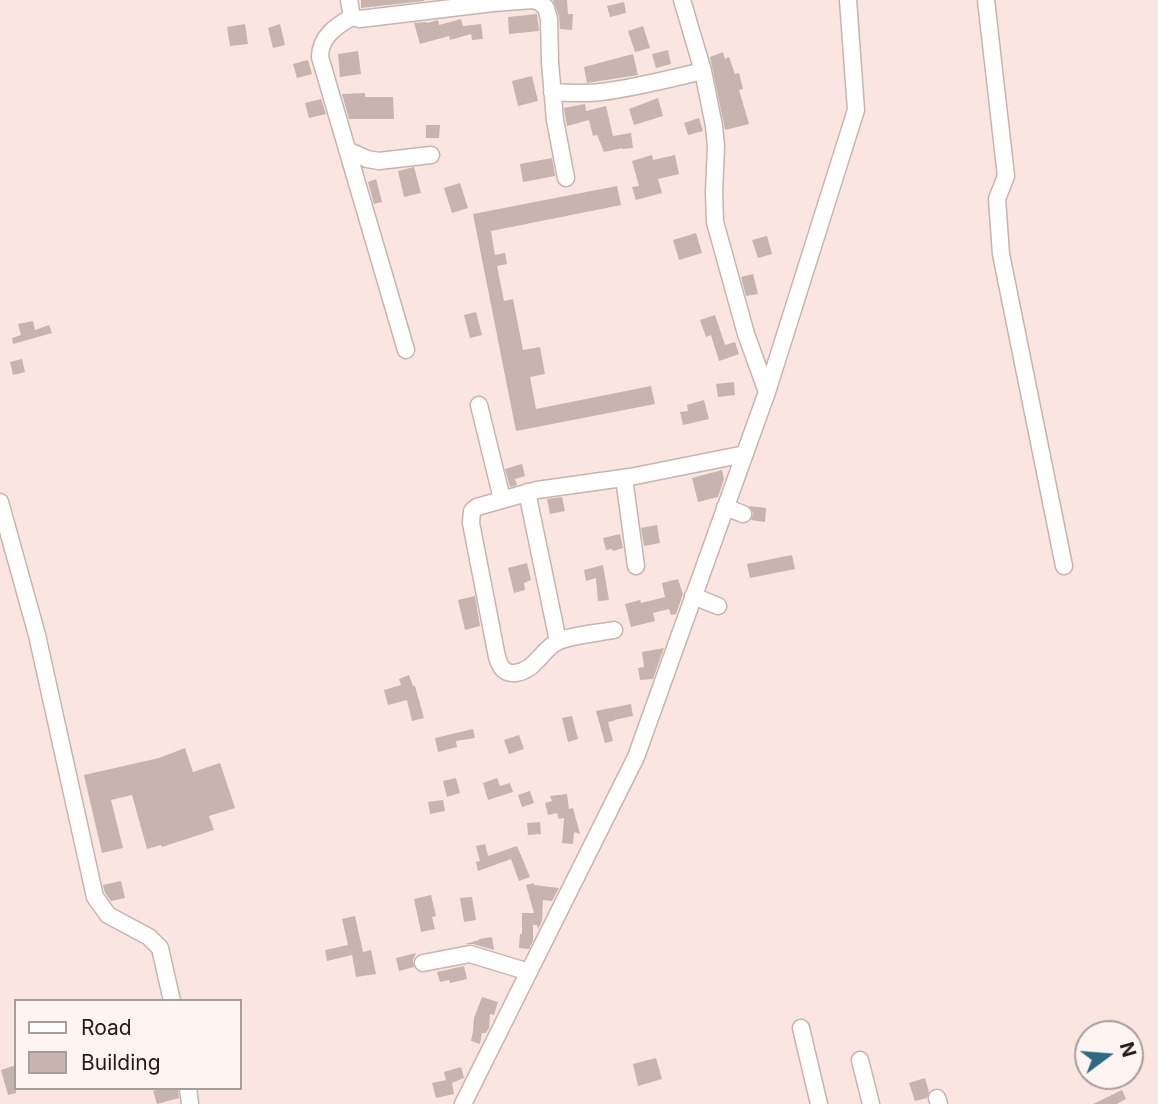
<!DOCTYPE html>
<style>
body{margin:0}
#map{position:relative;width:1158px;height:1104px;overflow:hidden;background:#fae5e0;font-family:Inter,sans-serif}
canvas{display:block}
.legend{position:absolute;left:14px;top:999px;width:228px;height:91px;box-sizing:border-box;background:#fef5f3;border:2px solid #a69e9c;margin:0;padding:9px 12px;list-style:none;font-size:21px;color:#221b19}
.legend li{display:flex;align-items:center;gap:14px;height:35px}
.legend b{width:35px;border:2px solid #a69e9c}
.north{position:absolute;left:1074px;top:1020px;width:70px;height:70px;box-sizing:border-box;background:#fef5f3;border:2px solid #a69e9c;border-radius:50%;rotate:74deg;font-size:19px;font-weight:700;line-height:28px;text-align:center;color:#221b19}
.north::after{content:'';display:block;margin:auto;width:24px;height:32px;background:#2f6a82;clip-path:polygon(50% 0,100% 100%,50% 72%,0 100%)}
</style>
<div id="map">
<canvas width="1158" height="1104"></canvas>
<ul class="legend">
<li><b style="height:9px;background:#fff"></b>Road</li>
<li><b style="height:19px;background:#c8b4af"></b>Building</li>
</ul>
<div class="north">N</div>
</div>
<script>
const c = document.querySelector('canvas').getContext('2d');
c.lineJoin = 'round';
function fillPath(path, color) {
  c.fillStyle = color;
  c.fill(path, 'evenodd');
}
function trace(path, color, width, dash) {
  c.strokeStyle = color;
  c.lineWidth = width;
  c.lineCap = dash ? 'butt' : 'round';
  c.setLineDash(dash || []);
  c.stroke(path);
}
fillPath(new Path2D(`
 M361,0H424V1L361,8Z
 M553,0H567L568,14H573L572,30L560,29L559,16Z
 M624,2L626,13L610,17L607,6Z
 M537,14L539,31L509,34L508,17Z
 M461,19L463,26L481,24L483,39L472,40L471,34L450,40L449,36L420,44L414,23L427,22V23L438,20L439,25Z
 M245,24L248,44L230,46L227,27Z
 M280,24L285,45L273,48L268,28Z
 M643,26L650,48L635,52L628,31Z
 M668,50L671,64L656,68L652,54Z
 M358,51L361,74L340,77L338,54Z
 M723,52L725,59L729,57L735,74L739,73L743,89L739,90L749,124L725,130L710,57Z
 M633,54L638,75L587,83L584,67Z
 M308,60L312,74L297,78L293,64Z
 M532,76L538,101L518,106L512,81Z
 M365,93V97H393L394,119H349L342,94Z
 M658,98L663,116L634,125L629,109Z
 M321,99L326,114L309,118L305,103Z
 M585,104L586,111L606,106L613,136L631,133L633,148L622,149V148L604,152L597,135L593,136L589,120L567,126L564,108Z
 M699,118L703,131L688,135L684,123Z
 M426,125H440L439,138H426Z
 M652,155L653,160L675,155L679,174L658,179L662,193L636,200L632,187L639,186L632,161Z
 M552,158L555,176L523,182L520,164Z
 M414,167L421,193L404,197L398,171Z
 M376,179L382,202L374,204L368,182Z
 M460,183L468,208L452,213L444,188Z
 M617,186L621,205L491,231L495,255L505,253L507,264L497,266L504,301L513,299L523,350L540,347L545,374L530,377L536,409L651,386L655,404L516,431L473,214Z
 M696,233L702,253L679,260L673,240Z
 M767,236L772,254L758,258L752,240Z
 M753,274L758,294L746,296L741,277Z
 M476,312L482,335L470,338L464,315Z
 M715,315L725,345L735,342L739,354L719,361L711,335L706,337L700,320Z
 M33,321L35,330L49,325L52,333L13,344L12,338L21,335L18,324Z
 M22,359L25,372L13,375L10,362Z
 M734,382L735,395L718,397L716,384Z
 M704,400L709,419L683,425L680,412L688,411L687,405Z
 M522,464L525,476L515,479L517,485L510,487L505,469Z
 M722,470L724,479L718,497L698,502L692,478Z
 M562,497L565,511L550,514L547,499Z
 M749,506L766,508L765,522L751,520L753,513Z
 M657,525L660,543L644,546L641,528Z
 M620,534L623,548L613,551L612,549L606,550L603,538Z
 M792,555L795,569L750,578L747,564Z
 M527,563L531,580L524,583L525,590L514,593L508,568Z
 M603,565L609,600L598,601L596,578L586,581L584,570Z
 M678,579L683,594L676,614L671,615L669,609L653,613L655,621L631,627L625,604L640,600L641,603L665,597L662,583Z
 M475,596L480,626L465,630L458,600Z
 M664,648L653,679L640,680L638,668L644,667L642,652Z
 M409,675L413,686H415L424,718L412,721L407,700L388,705L384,690L401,685L399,679Z
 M631,704L633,716L614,720V721L608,722L613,741L605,743L596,711Z
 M572,716L578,739L568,742L562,718Z
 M473,729L475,738L456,741L457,747L438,752L435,738Z
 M519,735L524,749L509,754L504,740Z
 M185,748L193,772L220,763L235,808L209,816L214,830L162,847L161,845L147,849L132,795L111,800L123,848L102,853L84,775L159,758Z
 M456,778L460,793L447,797L443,781Z
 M497,778L500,786L510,783L513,792L488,800L483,783Z
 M530,791L534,803L522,807L518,795Z
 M567,794L569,809L573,808L580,834L574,832L573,844L562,843L564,818L559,819L557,813L548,815L545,803L552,801L550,796Z
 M443,800L445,811L430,814L428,802Z
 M540,822L541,834L528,835L527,823Z
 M485,844L488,856L517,846L530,877L519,881L511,859L478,871L476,862L480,861L476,846Z
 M121,881L125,898L111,901L105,893L103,885Z
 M534,883V885L559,888L552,901L543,900L542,921L538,929L537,925H533V941L529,949L519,948L520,934H522V913H534L526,885Z
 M431,895L436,916L432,917L435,929L421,932L414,899Z
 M472,897L476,920L464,922L460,898Z
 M355,916L363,952L371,950L376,974L356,977L352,955L327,961L325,950L348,945L342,919Z
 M492,937L494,950L473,944H465L479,940V939Z
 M416,953L413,960L414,967L399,971L396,958Z
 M464,966L467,979L450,983L449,980L440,982L437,972Z
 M482,997L498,1002L494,1015L490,1014L489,1028L486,1033H482L480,1044L471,1041L473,1031L474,1018Z
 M656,1058L662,1079L638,1086L633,1064Z
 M16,1065V1093L8,1095L1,1070Z
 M461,1067L464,1078L452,1083L454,1094L436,1098L432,1083L446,1080L444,1072Z
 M925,1078L929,1092L927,1098L915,1101L909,1083Z
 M163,1088H178L179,1098L157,1104L153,1091Z
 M1122,1090L1126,1099L1117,1104H1093Z`), '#c8b4af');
const minor = new Path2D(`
 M349,0L352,17L360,19L493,3L533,0L540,2L546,8L549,19L550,62L555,120L566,178
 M682,0L703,71L714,126L716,146L714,192L715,222L746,334L767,392
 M986,0L1006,176L997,199L1001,254L1064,566
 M352,17C336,26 320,37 320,57L406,350
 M552,92C568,93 585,94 601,92C635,88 669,79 703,71
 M347,150L367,159L379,161L431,155
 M479,405L502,499
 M624,478L636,566
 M527,492L558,641
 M0,502L37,635L95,897L108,915L149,937L160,948L172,1001
 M725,507L743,514
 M693,596L718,606
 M614,630C598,633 573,635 559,641C542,648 536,671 515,673C503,674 500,666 497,657L471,523L472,511L477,507L537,490L630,477L745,454
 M423,963L470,954L529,972
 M801,1028L819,1104
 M860,1060L871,1104
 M188,1088L190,1104
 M937,1098L939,1104
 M463,1104L636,757L767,392L856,110L848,0`);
trace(minor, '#c8b4af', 19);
trace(minor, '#fff', 16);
</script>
